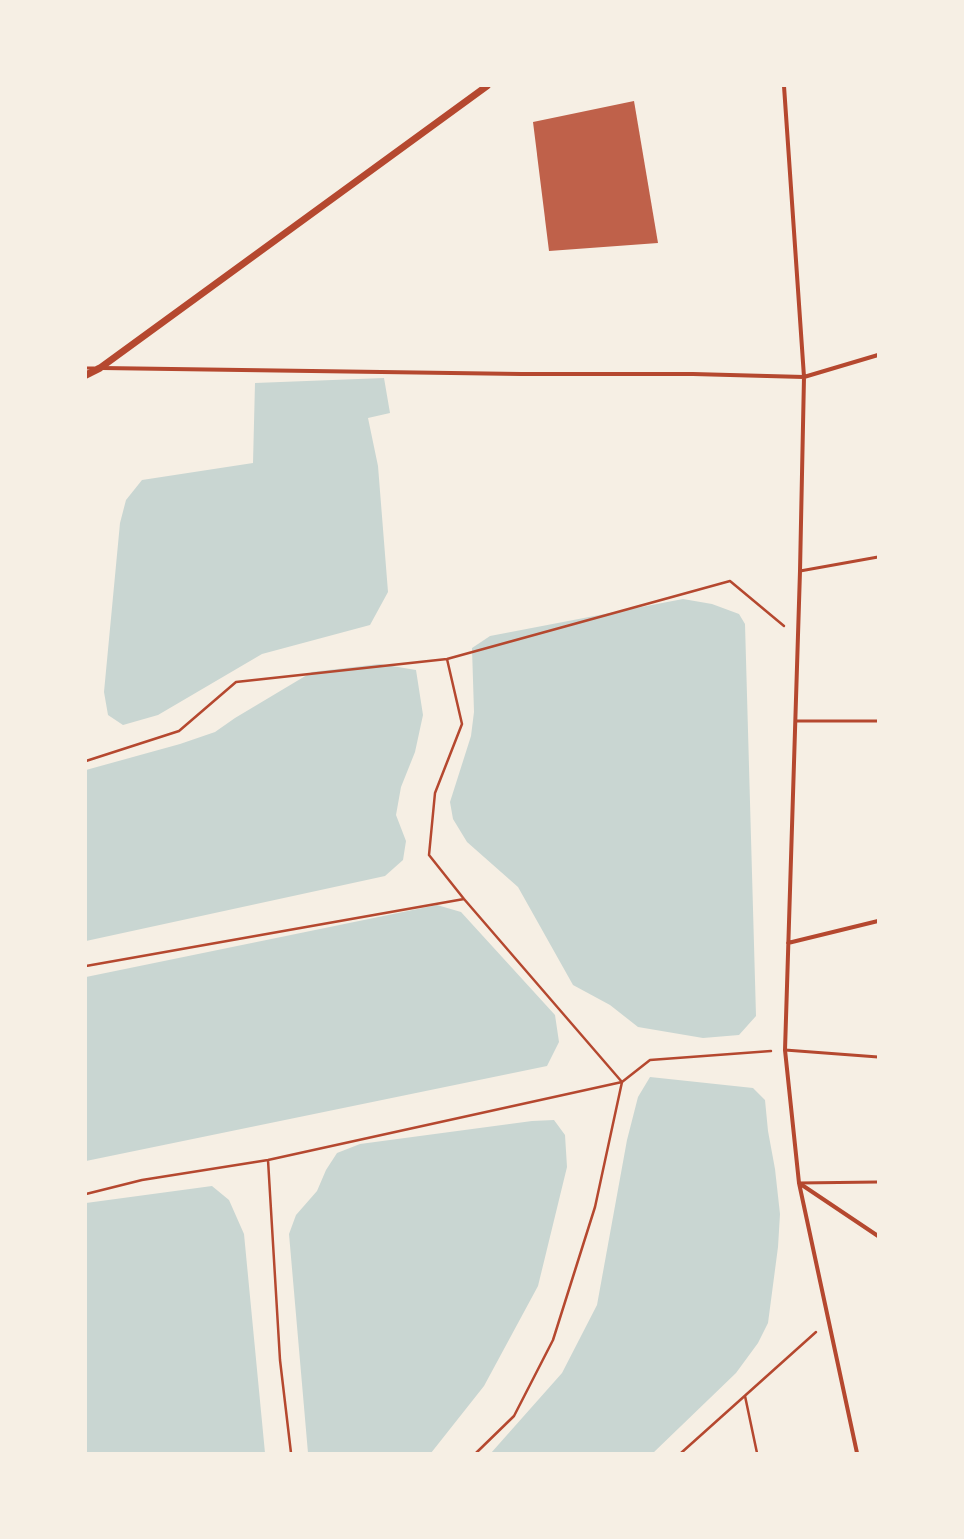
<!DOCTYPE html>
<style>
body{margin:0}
#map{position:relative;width:964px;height:1539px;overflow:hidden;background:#f6efe4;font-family:"Titillium Web",sans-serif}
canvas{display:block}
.frame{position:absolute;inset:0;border:87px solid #f6efe4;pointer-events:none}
</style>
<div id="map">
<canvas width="964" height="1539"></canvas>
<div class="frame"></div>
</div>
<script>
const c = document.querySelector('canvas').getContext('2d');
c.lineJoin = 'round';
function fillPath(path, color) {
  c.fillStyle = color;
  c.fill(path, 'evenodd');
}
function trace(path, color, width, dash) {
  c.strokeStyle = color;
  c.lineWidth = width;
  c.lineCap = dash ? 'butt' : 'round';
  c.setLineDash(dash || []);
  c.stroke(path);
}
fillPath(new Path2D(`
 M384,378L390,413L368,418L378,466L388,592L370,625L262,654L158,715L123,725L108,715L104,692L120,523L126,500L142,480L253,463L255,383Z
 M683,599L712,604L739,614L745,624L756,1016L739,1035L703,1038L638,1027L610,1005L573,985L518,887L467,842L453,819L450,802L471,736L474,712L472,648L490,636Z
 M380,664L416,670L423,715L415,752L401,787L396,815L406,841L403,860L385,876L86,941V770L180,744L215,732L235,718L312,672Z
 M437,905L461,912L555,1015L559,1042L547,1066L86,1161V977Z
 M650,1077L753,1088L765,1100L768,1131L775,1169L780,1214L778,1247L768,1323L758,1343L736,1373L653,1453H491L562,1373L597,1305L627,1140L638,1097Z
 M554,1120L565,1135L567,1167L538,1286L484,1386L431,1453H308L289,1234L296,1215L317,1191L326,1170L337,1153L360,1144L532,1121Z
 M212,1186L229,1200L244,1234L265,1453H86V1203Z`), '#c9d6d2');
fillPath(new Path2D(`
 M634,101L658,243L549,251L533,122Z`), '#bf614a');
trace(new Path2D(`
 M447,659L462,724L435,793L429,855L464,899L622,1082L595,1207L553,1340L514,1416L476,1453
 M86,761L179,731L236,682L447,659L730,581L784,626
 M86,966L464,899
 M268,1160L280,1360L291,1453
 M86,1194L142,1180L268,1160L622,1082L650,1060L771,1051
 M745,1396L757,1453
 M681,1453L816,1332`), '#b5482f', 2.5);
trace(new Path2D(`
 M86,368H94
 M800,571L878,557
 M796,721H878
 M785,1050L878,1057
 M799,1183L878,1182`), '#b5482f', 3);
trace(new Path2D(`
 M784,86L804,377L800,571L785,1050L799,1183L857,1453
 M102,368L521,374H693L804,377L878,355
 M788,943L878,921
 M799,1183L878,1236`), '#b5482f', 4);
trace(new Path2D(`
 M86,375L100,368L487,86`), '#b5482f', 7);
</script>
